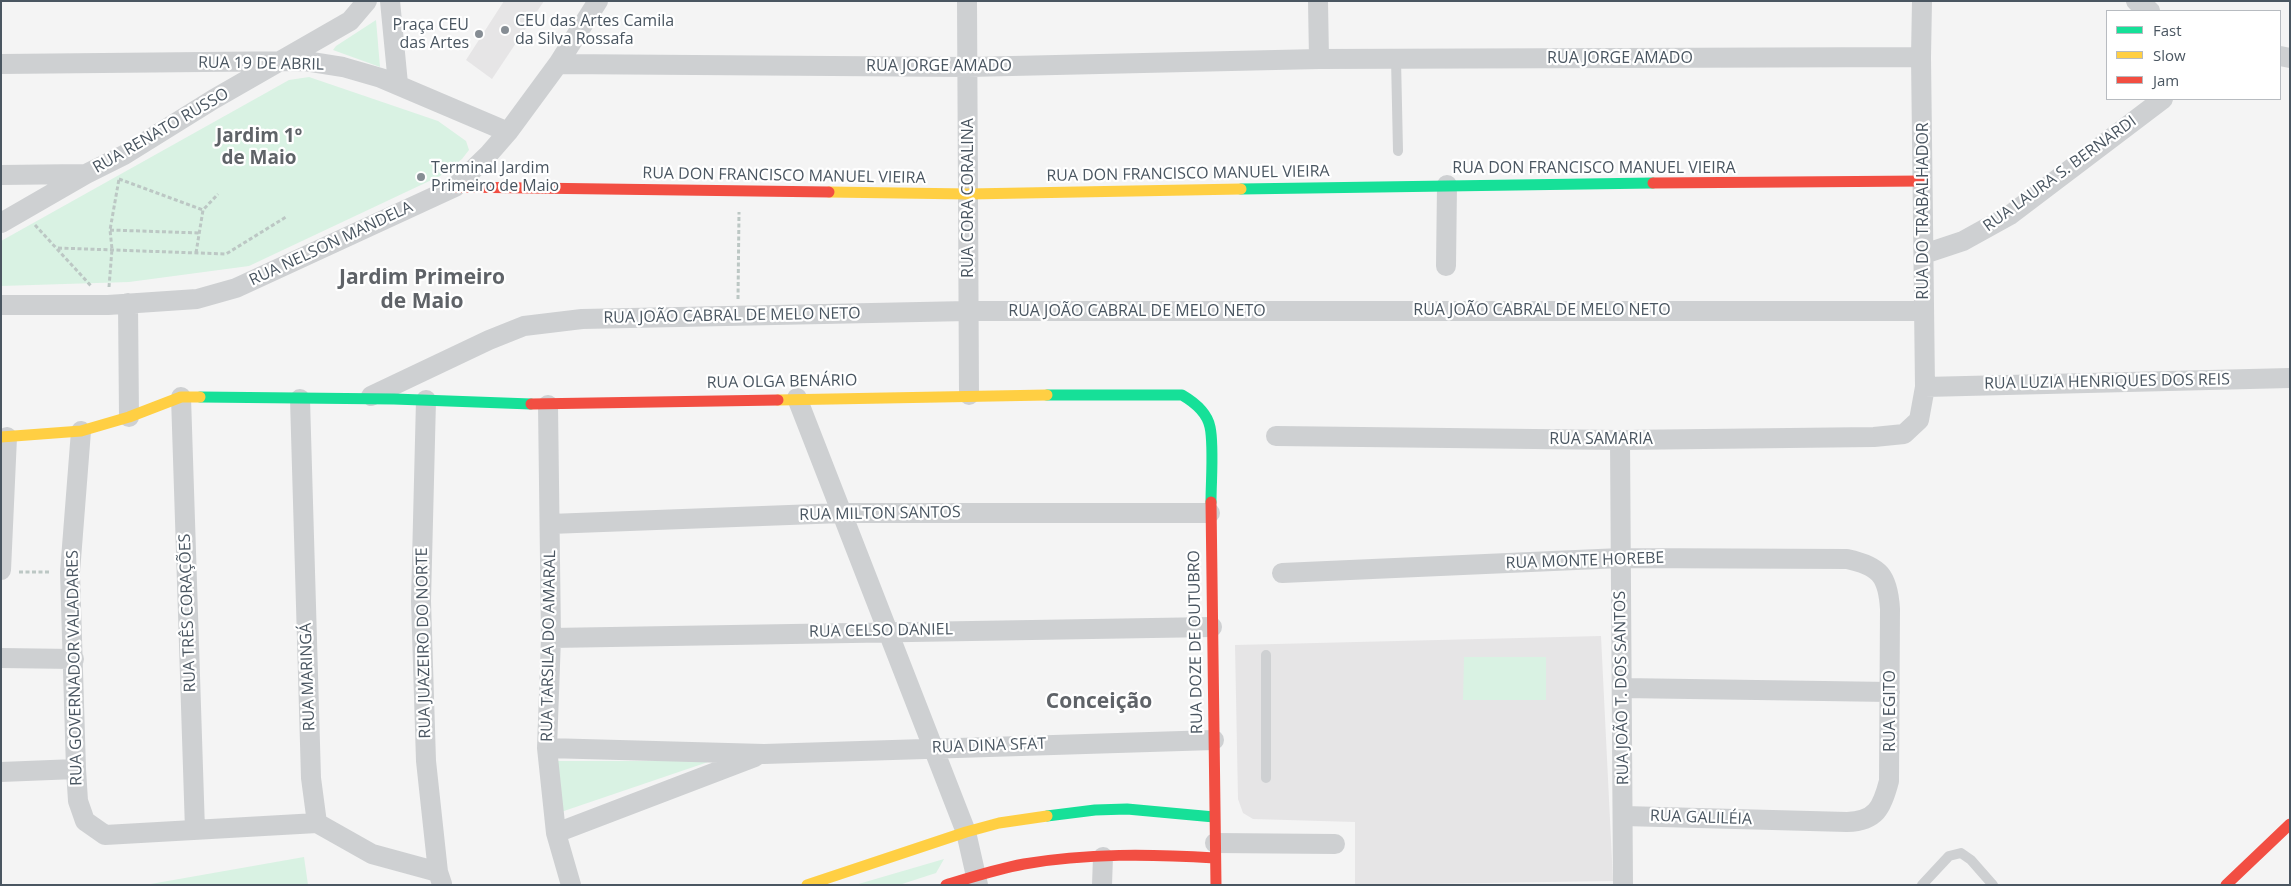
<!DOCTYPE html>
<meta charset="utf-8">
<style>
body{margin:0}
#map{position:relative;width:2291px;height:886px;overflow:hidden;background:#f4f4f4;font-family:"Open Sans",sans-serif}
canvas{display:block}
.frame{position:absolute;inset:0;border:2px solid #4a5661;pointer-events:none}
.legend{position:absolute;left:2106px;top:10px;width:175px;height:90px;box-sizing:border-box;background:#fff;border:1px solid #b7bbc0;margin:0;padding:6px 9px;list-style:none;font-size:15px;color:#4a5661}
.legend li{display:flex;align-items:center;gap:10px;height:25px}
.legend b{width:25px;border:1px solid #b7bbc0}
</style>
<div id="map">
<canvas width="2291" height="886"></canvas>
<div class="frame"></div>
<ul class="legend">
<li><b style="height:6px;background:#16e098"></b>Fast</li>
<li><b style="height:6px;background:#ffcf43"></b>Slow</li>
<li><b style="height:6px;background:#f24e42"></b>Jam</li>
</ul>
</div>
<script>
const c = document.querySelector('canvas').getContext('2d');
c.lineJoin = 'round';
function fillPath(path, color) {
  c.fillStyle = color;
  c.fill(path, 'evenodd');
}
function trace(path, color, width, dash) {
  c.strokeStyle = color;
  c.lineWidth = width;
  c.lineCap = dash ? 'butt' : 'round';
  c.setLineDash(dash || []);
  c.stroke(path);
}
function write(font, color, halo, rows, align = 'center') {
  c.font = font + ' "Open Sans",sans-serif';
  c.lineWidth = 4.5;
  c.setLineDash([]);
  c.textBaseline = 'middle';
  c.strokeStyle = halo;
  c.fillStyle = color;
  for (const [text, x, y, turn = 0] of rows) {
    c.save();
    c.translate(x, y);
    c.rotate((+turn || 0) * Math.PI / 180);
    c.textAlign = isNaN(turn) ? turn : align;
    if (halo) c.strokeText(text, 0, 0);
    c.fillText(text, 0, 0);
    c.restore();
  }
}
fillPath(new Path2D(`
 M504,1H544L492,79L466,60Z
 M1601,636L1613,881L1355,885V822L1253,819L1243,813L1238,799L1235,645Z`), '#e6e5e6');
fillPath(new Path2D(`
 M376,20L380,67L333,50L336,46Z
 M309,77L438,121L466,141L469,150L462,159L440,176L249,266L129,282L1,286V241L289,80Z
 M1464,657H1546V700H1463Z
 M555,761H711L561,812Z
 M304,857L308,885H145Z
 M944,859L936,873L899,885H855Z`), '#d9f2e3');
trace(new Path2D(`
 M119,179L203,210
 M35,225L92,287
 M110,230L200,233
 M58,248L226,254L286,217
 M196,253L203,210L218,194
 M109,287L112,249L110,230L119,179
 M738,299L739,212
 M19,572H51`), '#bcc7c4', 3, [4, 2.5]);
trace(new Path2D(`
 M1396,59L1398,151
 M1266,655V778
 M1922,885L1949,856L1961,853L1971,860L1993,885`), '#ced0d2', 10);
trace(new Path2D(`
 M390,1L398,84
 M967,1L969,395
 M1318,1L1319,59
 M2136,1L2150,11
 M2280,56L2290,58
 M1,64L305,61L343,67L381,78L508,132
 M558,64L968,67L1319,59L1921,57
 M1,175L84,174
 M1,223L86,174L124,155L214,99L350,21L367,1
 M1924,254L1963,241L2010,215L2163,99
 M1446,266L1447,185
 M128,303L129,417
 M1,305H108L197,299L236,288L455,187L488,155L508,132L558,64L598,1
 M1925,387L2290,378
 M371,396L489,340L524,326L582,319L968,311H1923
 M181,397L195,830
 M797,398L966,832L978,885
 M300,399L311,778L317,823L372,854L438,872
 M426,400L421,601L426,761L438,872L442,884
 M548,405L551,638L547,748L556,833L571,885
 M81,431L70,572L76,769L78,801L85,821L105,835L317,823
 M1276,436L1620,440L1874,437L1904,434L1919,420L1925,387L1921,57L1922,1
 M1620,440L1623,885
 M550,524L842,513H1210
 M1,570L7,437
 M1282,573L1621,558L1847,559C1880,566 1888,576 1890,609L1889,781C1882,808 1876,821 1847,822L1624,816
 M551,638L1212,627
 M1,658L74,659
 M1623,688L1890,692
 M547,748L764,754L1214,740
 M1,772L76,769
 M556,833L755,757
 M1215,843L1335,844
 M1102,885L1103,857`), '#ced0d2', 20);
trace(new Path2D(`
 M1241,189L1653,183
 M1047,395H1182C1194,402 1207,412 1210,427C1214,445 1211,482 1211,502
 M200,397L394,399L531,404
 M1047,816L1095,810L1127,809L1214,817`), '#16e098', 11);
trace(new Path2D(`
 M829,192L969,194L1241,189
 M778,400L1047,395
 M1,437L81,431L129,417L181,397H200
 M807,885L966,832L999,823L1047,816`), '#ffcf43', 11);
trace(new Path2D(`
 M1653,183L1923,181
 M455,187L829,192
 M531,404L778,400
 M1211,502L1216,885
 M946,885C972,877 997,869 1024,864C1087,853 1151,854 1215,858
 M2226,885L2290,824`), '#f24e42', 11);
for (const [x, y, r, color] of [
 [505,30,5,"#868d94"],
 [479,34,5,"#868d94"],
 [421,177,5,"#868d94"]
]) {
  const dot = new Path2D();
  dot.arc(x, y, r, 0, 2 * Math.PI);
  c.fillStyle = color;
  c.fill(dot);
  trace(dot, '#fff', 2);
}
write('16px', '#4a5661', '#fff', [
 ["CEU das Artes Camila",515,21],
 ["da Silva Rossafa",515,39],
 ["Praça CEU",469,25,"right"],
 ["das Artes",469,43,"right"],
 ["Terminal Jardim",431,168],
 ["Primeiro de Maio",431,186]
], 'left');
write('16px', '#4a5661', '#fff', [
 ["RUA JORGE AMADO",1620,58],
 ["RUA 19 DE ABRIL",261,64,1],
 ["RUA JORGE AMADO",939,66],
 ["RUA RENATO RUSSO",161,131,-30],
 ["RUA DON FRANCISCO MANUEL VIEIRA",1594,168],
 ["RUA DON FRANCISCO MANUEL VIEIRA",1188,174,-1],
 ["RUA LAURA S. BERNARDI",2060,174,-36],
 ["RUA DON FRANCISCO MANUEL VIEIRA",784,176,1],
 ["RUA CORA CORALINA",968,198,-90],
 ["RUA DO TRABALHADOR",1923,211,-90],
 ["RUA NELSON MANDELA",331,244,-25],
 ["RUA JOÃO CABRAL DE MELO NETO",1542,310],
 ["RUA JOÃO CABRAL DE MELO NETO",1137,311],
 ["RUA JOÃO CABRAL DE MELO NETO",732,316,-1],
 ["RUA OLGA BENÁRIO",782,382,-1],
 ["RUA LUZIA HENRIQUES DOS REIS",2107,382,-1],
 ["RUA SAMARIA",1601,439],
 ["RUA MILTON SANTOS",880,514,-1],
 ["RUA MONTE HOREBE",1585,561,-2],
 ["RUA TRÊS CORAÇÕES",188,613,-92],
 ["RUA CELSO DANIEL",881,631,-1],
 ["RUA DOZE DE OUTUBRO",1196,642,-91],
 ["RUA JUAZEIRO DO NORTE",424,643,-91],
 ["RUA TARSILA DO AMARAL",549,646,-89],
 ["RUA GOVERNADOR VALADARES",75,668,-91],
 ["RUA MARINGÁ",308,677,-92],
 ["RUA JOÃO T. DOS SANTOS",1622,688,-91],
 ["RUA EGITO",1890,711,-90],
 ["RUA DINA SFAT",989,746,-2],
 ["RUA GALILÉIA",1701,818,2]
]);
write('bold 19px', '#5f6368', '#fff', [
 ["Jardim 1º",259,137],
 ["de Maio",259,159]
]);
write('bold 21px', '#5f6368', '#fff', [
 ["Jardim Primeiro",422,278],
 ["de Maio",422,302],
 ["Conceição",1099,702]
]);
</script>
